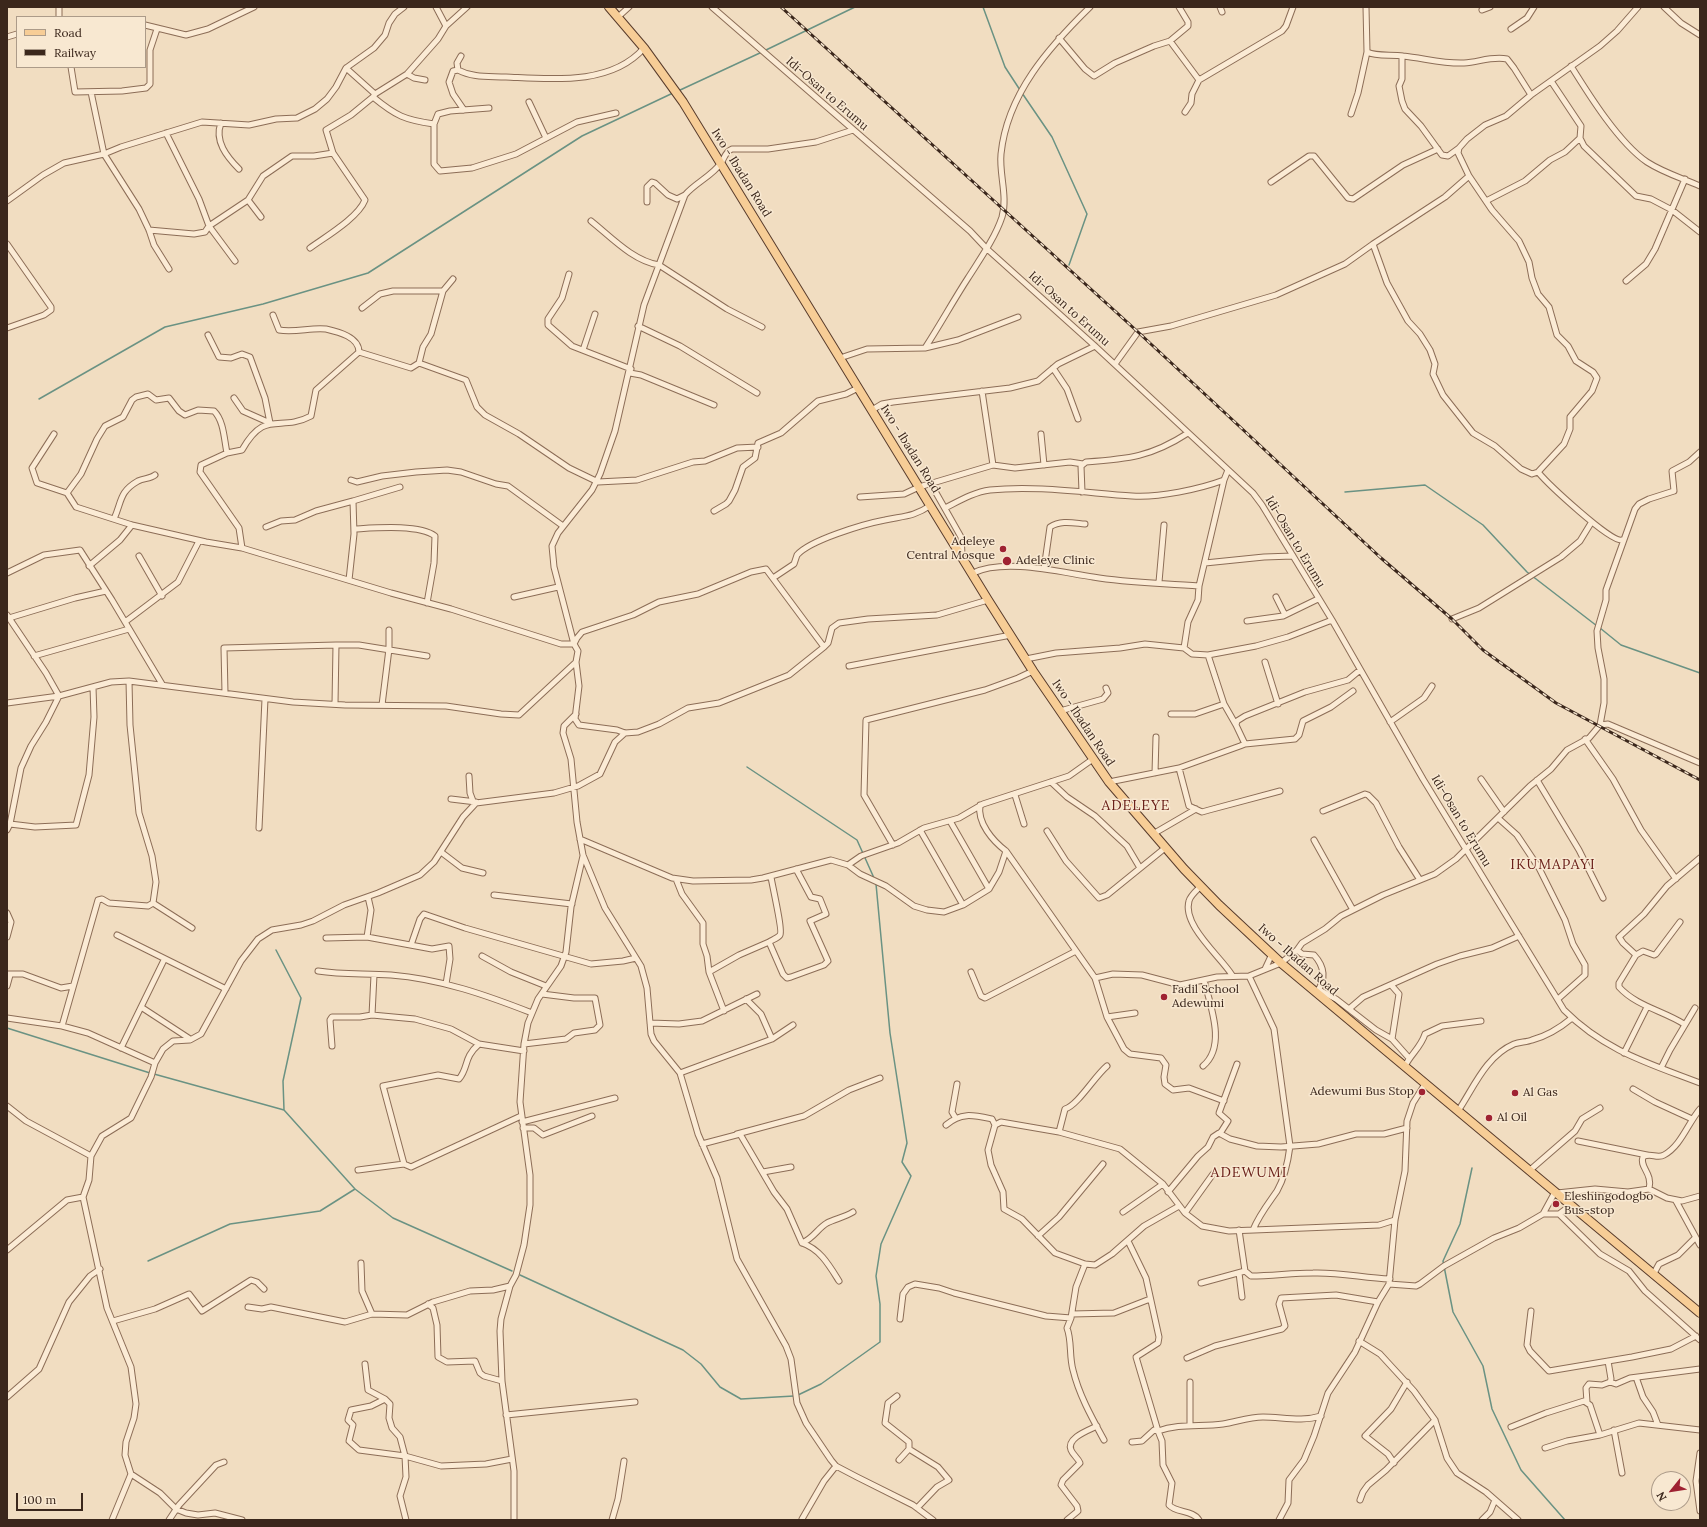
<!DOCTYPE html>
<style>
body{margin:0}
#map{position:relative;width:1707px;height:1527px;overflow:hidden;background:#f1ddc1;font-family:Lora,serif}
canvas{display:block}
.frame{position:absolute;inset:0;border:8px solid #3b271c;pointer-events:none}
.legend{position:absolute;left:16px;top:16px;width:130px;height:52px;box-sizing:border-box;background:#f8e8d1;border:1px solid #ac9b89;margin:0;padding:5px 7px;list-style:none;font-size:12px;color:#3b271c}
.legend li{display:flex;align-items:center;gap:8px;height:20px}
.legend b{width:20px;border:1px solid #ac9b89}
.north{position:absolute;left:1651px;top:1471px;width:40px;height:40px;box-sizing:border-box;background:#f8e8d1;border:1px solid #ac9b89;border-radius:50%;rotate:240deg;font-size:11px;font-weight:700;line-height:16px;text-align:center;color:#3b271c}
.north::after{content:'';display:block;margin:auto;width:14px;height:18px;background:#9f2232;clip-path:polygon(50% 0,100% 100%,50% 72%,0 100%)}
.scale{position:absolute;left:16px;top:1493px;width:67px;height:18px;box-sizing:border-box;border:2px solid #3b271c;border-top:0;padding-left:5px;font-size:12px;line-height:14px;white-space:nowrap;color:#3b271c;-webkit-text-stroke:3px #f8e8d1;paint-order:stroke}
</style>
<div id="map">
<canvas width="1707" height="1527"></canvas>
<div class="frame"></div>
<ul class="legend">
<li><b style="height:5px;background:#f7cd96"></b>Road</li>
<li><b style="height:5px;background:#3b271c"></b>Railway</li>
</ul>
<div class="north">N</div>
<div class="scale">100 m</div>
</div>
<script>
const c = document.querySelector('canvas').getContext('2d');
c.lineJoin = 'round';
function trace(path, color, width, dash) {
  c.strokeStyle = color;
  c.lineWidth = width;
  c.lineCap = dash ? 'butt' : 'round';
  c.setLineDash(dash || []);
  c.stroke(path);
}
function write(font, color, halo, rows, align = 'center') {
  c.font = font + ' Lora,serif';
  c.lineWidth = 3;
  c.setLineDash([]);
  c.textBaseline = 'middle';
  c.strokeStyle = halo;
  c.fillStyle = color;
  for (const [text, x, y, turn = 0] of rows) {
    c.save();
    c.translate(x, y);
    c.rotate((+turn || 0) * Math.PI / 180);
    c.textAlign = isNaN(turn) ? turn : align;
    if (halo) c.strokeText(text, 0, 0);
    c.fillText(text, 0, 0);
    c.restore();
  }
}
trace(new Path2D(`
 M983,7L1005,67L1020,90
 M766,50L855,7
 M678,91L762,52
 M1022,93L1052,137L1087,214L1069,265
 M39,399L165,327L263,304L368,273L582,136L673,93
 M1345,492L1425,485L1483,525L1527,572L1597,626
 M1600,628L1621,645L1700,673
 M747,767L857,840L874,878
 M276,950L301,998L283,1081L284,1110
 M7,1028L150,1073
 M154,1074L284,1110L355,1189L393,1218L512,1271
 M1472,1168L1460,1224L1443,1261L1453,1312L1483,1366L1492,1409L1521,1470L1565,1520
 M148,1261L230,1224L320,1211L355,1189
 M520,1275L683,1350L701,1364L720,1387L741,1399L794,1396
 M798,1395L821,1384L880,1342V1304L876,1276L881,1244L911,1176L902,1162L907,1143L890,1033L876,884`), '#6a9283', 1.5);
const minor = new Path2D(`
 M59,7V17
 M712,7L970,231L986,248L1095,346L1253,493L1262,505L1332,620L1423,779L1564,1010C1605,1051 1648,1063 1700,1083
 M1220,7L1222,12
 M1664,7L1681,23L1700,35
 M1482,10L1490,7
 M618,17L629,7
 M145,25L186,35L208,29L254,7
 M446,26L467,7
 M1511,29L1527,18L1534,7
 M7,37L17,34
 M1059,38L1085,69L1094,76L1115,63L1154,46L1170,41L1199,80L1192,94L1191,103L1185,112
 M1170,41L1188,26V22L1179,7
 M1367,52C1377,57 1392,54 1403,56C1423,58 1444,64 1464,63C1479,62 1492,56 1507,59L1514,68L1531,95
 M461,56L457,63L458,70L453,71L449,82L453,94L464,110
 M1402,56V79L1399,86L1402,101L1405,109L1421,126L1442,155L1448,156L1459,148
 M1571,66C1589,95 1619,143 1647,162C1664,173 1682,178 1700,186
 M71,67L75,92L122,91L146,88L150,84V50L157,29
 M346,68L375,94
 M458,70C473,78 489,76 506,77C550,79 611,86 644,48
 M407,74L414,78L425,80
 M1199,80L1282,31L1286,26L1293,7
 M1551,81L1581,126L1580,138L1584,146L1636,196L1651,199L1672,210L1700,232
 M91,92L104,154L139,209L149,230L154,245L169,269
 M373,97C396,116 405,120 434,124V164L440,171L472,168L516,154L577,122L616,113
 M529,102L546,138
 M1351,114L1358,93L1367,52L1366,7
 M221,123C214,141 227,157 239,169
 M434,124L438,114L450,111L489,108
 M1271,182L1309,156H1314L1348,198L1353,199L1403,165L1438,149
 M248,200L261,217
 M7,201L43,175L64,163L104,154L121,147L202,122L249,125L276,119L297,118L315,109L327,99L336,87L346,68L374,48L385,35L389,23L395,14L404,7
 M1486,201L1525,181L1550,160L1565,152L1580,138
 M647,202V187L652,182L655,183L668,195L677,199L685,195
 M591,221C611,237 633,261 659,265L727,309L762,327
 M149,230L194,234L205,232L209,226L199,199L166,133
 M7,244L51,307V310L44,315L7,328
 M1373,244L1445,197L1469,176L1458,153L1459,148L1467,139L1485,125L1506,116L1531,95L1600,46L1617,31L1638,7
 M310,248C325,237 358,218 365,200L333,153L326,130L351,115L373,97L375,94L407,74L438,39L446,26L436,7
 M235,261L209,226L248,200L263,176L292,156H314L333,153
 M569,274L562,298L548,319V325L572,346L631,369
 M453,279L443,291L431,334L423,347L419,363L466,380L477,407L485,415L519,434L569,468L598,482L637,480L693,462L705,461L737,448L758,447
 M1626,281L1646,264L1655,249L1685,179
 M362,308L380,294L393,291H443
 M273,315L279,330C295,333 312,327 326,329C339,332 359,337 359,352
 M638,326L680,346L757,393
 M208,335L219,357L231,358L242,354L250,357L265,398L270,423L243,411L234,398
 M925,348L958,340L1018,317
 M583,350L595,314
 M840,358L867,349L925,348C940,325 953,301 968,278C980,259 995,238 1002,217C1008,197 999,174 1001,154C1007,94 1049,47 1090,7
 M1115,364L1138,332L1171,326L1276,295L1345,264L1373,244L1387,283L1408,321L1420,334L1430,350L1435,364L1433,374L1443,395L1473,433L1495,446L1521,469L1532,474L1538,472L1564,444L1570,429V417L1592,391L1597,378L1593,372L1576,361L1568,346L1557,335L1549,307L1538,294L1532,278L1529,262L1519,241L1492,210L1469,176
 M1053,368L1067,389L1078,419
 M630,373L641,375L714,405
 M982,391L993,465
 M872,410L882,404L893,402L1010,388L1038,381L1058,364L1095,346
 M54,434L32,468L37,483L67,493L76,507L132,525L206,542L242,548L391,593L451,609L561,644H574L577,638L582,632L633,615L659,602L698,594L751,572L766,569L824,647
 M1041,434L1044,465
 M1538,472C1548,484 1611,543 1622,540
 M351,480L357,482L382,476L416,472L447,470L461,472L496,484L508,486L563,526
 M931,484L961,537L962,554
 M1082,492L1081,466L1086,462C1128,459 1151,457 1188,433
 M67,493L81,474L97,439L105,426L123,417L132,400L136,397L148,394L156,400L169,398L179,411L185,415L198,410L214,411C224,421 224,439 227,453
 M860,497L904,494L919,487L993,465L1015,468L1070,462L1083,464
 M945,508C959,501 974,492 990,490C1035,485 1087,493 1132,496C1158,498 1200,489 1224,480L1228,470
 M714,511L726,504L729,501L735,490L743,467L755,458L758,443L781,433L818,401L846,394L858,388
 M114,519C122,501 119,492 138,481C144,478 150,479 155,475
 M266,527L281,521L295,520L316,511L353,501
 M354,529C374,528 419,524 435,536L434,563L427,603
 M242,548L239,528L200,472L201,465L227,453L242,450C266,408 279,433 311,416L316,390L359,352L411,368L419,363
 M139,556L162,596
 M1205,563L1264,557L1293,556
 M89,566L120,540L132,525
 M1044,569L1050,527C1061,520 1073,523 1085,524
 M7,573L44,555L80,550L112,600L162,684
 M973,573C1005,558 1059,572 1093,577C1128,583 1164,583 1199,586
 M773,578L794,564L797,555C810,540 864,524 885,520C903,516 914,517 931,505
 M349,580L354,534L353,501L400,487
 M1159,582L1164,525
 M514,597L558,587
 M1276,597L1285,615
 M7,615L46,673L59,696L46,722L31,746L21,768L10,824L7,830
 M9,618L75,598L106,591
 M1452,619L1479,608L1561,557L1580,541L1591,523
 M1247,621L1283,616L1318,599
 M125,622L178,582L199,541
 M1184,648L1188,622L1198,600L1199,586L1224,480
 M1208,655L1224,704L1236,725
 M34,656L129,629
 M1026,659L1056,653L1120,648L1145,644L1184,648L1192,654L1208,655L1256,646L1288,637L1332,620
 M576,662L579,686L575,719L579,725L617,730L625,733L638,732L659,724L688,708L719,703L789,675L824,647L828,643L832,628L839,623L868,619L937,615L988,600
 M1265,662L1278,704
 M849,666L1011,635
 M225,693L224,648L336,645
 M7,703L59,696L111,682L129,681L293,702L345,705L446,706L501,714L519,715L576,662L578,651L574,644L554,567L552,546L558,533L592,490L600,474L615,431L644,305L685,195C695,183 712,176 721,163C725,157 725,152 732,149H768L816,142L853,130
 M335,704L336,645H359L427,656
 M382,705L389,649V630
 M1060,711L1103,699L1108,693L1106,688
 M576,714L564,726L563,733L571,759L577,822L583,855L605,908L641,966L647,988L651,1034L654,1041L680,1073L698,1134L717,1178L737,1259L786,1346L791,1359L797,1403L806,1423L831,1460L836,1466L857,1477L913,1505L933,1520
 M1171,714H1195L1224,704
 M1390,722L1424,698L1432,686
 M1600,725L1608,724L1700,763
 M1585,739L1613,779L1641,830L1676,879
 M1245,744L1295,739L1299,735L1303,721L1331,707L1353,691
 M1179,768L1189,806L1202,812L1209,810L1280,791
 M1155,773L1156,737
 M469,776L470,793L473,801
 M1481,779L1504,812
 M1537,780L1579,850L1603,898
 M1051,782L1067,797L1095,816L1114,834L1127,846L1140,868
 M1109,782L1179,768L1240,746L1245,744L1236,725L1237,721L1245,716L1305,692L1348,680L1360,670
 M1015,795L1024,824
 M451,799L476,802
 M1323,811L1365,794L1368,795L1376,803L1399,847L1420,880
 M1498,818L1517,835L1539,868L1565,920L1573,944L1585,965V975L1558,999
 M950,821L989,889
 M10,824L35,827L76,825L89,775L94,717L93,687
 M259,828L265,699
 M920,830L963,905
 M1047,831L1066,861L1099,898L1107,895L1165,848
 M1153,834L1196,809
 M580,839L672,878L693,881L751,880L763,878L831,860L848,865L860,874L886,886L914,906L927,910L944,912L963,905L989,889L999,872L1006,851C993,841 977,823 980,805
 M1314,840L1353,910
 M893,845L864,795L866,720L985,690L1018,678L1033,671
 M1006,851L1095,978L1107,1017L1124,1049L1130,1054L1161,1058L1166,1065L1164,1077L1165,1084L1173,1090L1189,1088L1224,1101
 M441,852L462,868L483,873
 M848,865L861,856L898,843L924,828L959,818L983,804L1069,776L1093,759
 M771,877C772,884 783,931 780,935C778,938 772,940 769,942L783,974L787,978L791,977L824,965L828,961L810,921L826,914L820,899L811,897L796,869
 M676,879L682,894L703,923V944L707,956L709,972
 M1201,886C1197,890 1190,896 1189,901C1182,925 1220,956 1232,975
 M494,895L572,904
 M153,903L192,928
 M7,913L11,922L7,937
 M1680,922L1656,954L1654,955L1643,951L1636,955L1619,983V987C1636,1006 1664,1011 1684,1024
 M117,935L226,989
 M367,937L371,910L368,897
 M326,938L367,937L432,949L449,946L450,959L446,984
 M411,945L420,919L424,914L465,928L591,964L623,961L636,958
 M1297,950L1302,954L1314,955C1325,967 1326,979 1317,992
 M1636,955L1623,943L1619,937L1644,914L1667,886L1700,858
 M482,956L511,972L546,986
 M1265,969L1272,954
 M318,971C343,975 367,973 391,975C441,979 486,995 532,1013
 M971,972L981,996L985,998L1076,951
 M7,974H23L61,988L73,986
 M1249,976L1274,1029L1290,1146C1288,1162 1285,1177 1277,1191C1268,1204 1259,1215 1253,1230
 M1095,978L1113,974L1142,975L1180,985L1217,977L1249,976L1281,963L1297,950L1302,943L1325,929L1341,916L1383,895L1435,874L1456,859L1530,786L1551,769L1567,750L1589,738L1600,725L1604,703V679L1598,648L1597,631L1606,600V590L1635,509L1639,504L1649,499L1674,491L1672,471L1689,462L1700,452
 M7,986L10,975
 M1319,990L1336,999L1376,1030L1392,1039L1409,1058
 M746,999L761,1014L772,1039
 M141,1007L190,1039
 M1349,1009L1363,997L1437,964L1460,956L1492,948L1519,936
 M724,1011L709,972L739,955L769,942
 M372,1015L374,975
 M1107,1017L1135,1013
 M7,1018L62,1026L88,1033L155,1063
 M650,1023L679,1024L702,1021L757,994
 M62,1026L98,900L102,899L109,903L148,906L153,903L156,882L152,856L139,813L130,725L129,681
 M1392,1039L1399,994L1392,986
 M479,1044C463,1058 469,1067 459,1079L438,1075L383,1086L404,1164L411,1167L521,1116
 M524,1044L566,1039L574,1033L595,1030L600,1025L595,998H574L542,994
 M332,1046L330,1020L332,1017H360L372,1015L415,1019L451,1029L479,1044L524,1051
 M121,1048L164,960
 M1624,1053L1647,1007
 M1203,1066C1227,1046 1210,1005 1204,980
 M1405,1066C1411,1054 1421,1047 1425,1034L1442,1026L1481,1021
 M1661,1068L1670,1050L1695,1008
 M680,1073L772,1039L793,1025
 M1633,1089L1655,1102L1692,1119
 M7,1106L26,1121L91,1156
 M1458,1111C1474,1087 1486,1056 1514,1044C1520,1042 1527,1042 1532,1040C1547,1036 1560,1028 1572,1018
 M955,1117L952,1112L957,1084
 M522,1122L615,1098
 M946,1125C961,1112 973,1115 992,1119L995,1125
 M523,1128H534L543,1135L592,1116
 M1059,1132L1065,1109C1078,1105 1094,1077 1107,1066
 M1221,1132L1228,1121L1219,1113L1237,1064
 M737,1134L804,1116L849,1090L880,1078
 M1578,1141L1647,1155
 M702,1144L740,1134L774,1192L787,1209L802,1243C820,1249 829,1265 839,1281
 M358,1170L404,1164
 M1529,1171L1575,1131L1582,1119L1600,1108
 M763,1172L791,1167
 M1649,1189C1653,1173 1639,1167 1643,1157C1650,1152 1657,1159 1664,1155C1681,1146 1688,1123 1700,1109
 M1168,1192L1198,1156L1208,1147L1213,1137L1219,1133L1230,1139L1257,1146L1281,1147L1318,1144L1356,1134H1384L1407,1128
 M1557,1193L1595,1189L1628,1192L1649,1189L1667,1198L1682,1201L1700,1196
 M83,1197L107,1308L131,1367L136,1404L134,1418L126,1442L125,1455L131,1474L160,1493L176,1509L186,1513L198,1515L215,1513L242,1520
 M1676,1201L1700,1245
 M1179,1206L1144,1226L1112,1254L1095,1265L1085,1264L1055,1253L1022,1219L1004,1209L1003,1192L991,1165L988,1150L995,1125L1001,1122L1059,1132L1120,1149L1163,1184L1185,1213L1202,1226L1229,1231L1379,1225L1395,1220
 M1123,1212L1163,1184
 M1185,1213L1213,1174
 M1543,1214H1559L1571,1205
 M1559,1214L1600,1254L1629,1271L1645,1291L1700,1340
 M1239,1230L1245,1271L1251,1276C1272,1276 1292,1273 1313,1273C1339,1272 1364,1278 1390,1279
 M1038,1236L1059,1217L1103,1164
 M1128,1241L1146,1278L1159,1337L1158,1343L1136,1357L1158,1431L1154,1430L1142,1441L1132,1442
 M802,1243C814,1238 818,1228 827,1223C835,1219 845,1217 853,1212
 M7,1250L67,1200L83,1197L89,1180L91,1156L102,1136L131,1118L151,1077L155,1063L163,1049L173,1041L190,1040L201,1034L241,961L258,939L272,930L301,925L313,921L344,905L378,893L420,875L434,862L463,817L476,803L554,793L578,786L600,774L615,742L625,733
 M361,1263L362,1291L372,1314
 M1239,1273L1242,1297
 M1653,1275L1659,1264L1678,1255L1695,1238
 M1201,1283L1245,1271
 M1389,1284L1416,1286L1420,1284L1444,1266L1494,1238L1519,1228L1543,1214L1555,1192
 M428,1304L433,1308L437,1325L438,1357L447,1362L475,1361L480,1373L484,1376L502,1381
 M248,1307L262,1309L271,1307L345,1322L372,1314L407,1315L433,1302L470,1291L493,1290L510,1286
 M1531,1311L1527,1345L1530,1351L1549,1371L1632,1357L1671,1349L1696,1336
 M1072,1314L1114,1313L1150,1299
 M1071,1318L1067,1328C1072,1341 1069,1356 1073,1370C1079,1395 1092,1418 1104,1440
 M900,1319L903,1294L908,1287L915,1284L939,1288L954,1293L1046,1316L1071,1318L1076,1287L1085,1264
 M113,1321L155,1309L189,1294L202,1311L251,1280L257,1282L264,1289
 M1359,1341L1380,1354L1414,1391L1435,1420L1447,1458L1457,1473L1486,1492L1518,1520
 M1187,1358L1215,1346L1282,1329L1285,1326L1279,1304L1281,1298L1336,1295L1378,1302
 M1608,1361L1611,1379L1610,1382
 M365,1364L368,1390L385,1399
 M1638,1377L1637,1380L1643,1397L1653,1412L1658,1425
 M897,1396L888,1403L885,1423L909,1442V1449
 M7,1397L39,1369L69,1302L90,1276L100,1269
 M1587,1402L1586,1388L1589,1384L1602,1385L1610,1382L1616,1384L1630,1378L1700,1369
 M506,1415L635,1402
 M1190,1426V1382
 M1511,1427L1546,1413L1584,1401L1590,1405L1600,1435
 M1614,1430L1622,1473
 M1545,1448L1567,1441L1600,1435L1639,1423L1700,1430
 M1700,1453L1696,1481L1700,1511
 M899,1460L909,1449L938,1467L949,1480L937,1487L917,1508
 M1394,1463L1388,1454L1365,1436L1391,1409L1407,1382
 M1360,1500L1363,1492L1368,1485L1386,1470L1435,1420
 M802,1519L824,1481L836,1466
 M112,1520L131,1474
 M169,1520L179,1505L216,1465L224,1462
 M406,1520L400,1496L406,1477L405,1456L400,1437L392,1428L389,1418L390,1404L385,1399L371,1406L351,1410L348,1420L353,1425L349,1441L359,1450L405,1456L441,1466L486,1464L512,1459
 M514,1520V1471L502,1381L500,1331L501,1319L510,1286L516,1275L524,1245L530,1205V1175L520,1102L524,1044L528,1023L538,999L561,966L566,952L571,907L583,856
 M612,1520L618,1499L624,1461
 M1067,1520L1078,1511L1077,1506L1061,1485L1063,1480L1080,1463C1078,1458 1073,1455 1071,1450C1066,1438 1089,1430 1097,1426
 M1199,1520C1193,1510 1176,1513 1169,1505L1172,1483L1163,1465L1162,1441L1158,1431C1179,1423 1201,1427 1223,1424C1236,1422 1249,1417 1263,1417C1282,1417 1302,1422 1321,1416
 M1279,1520L1288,1503L1289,1480L1304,1460L1314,1436L1328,1393L1355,1352L1378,1302L1389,1284L1395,1220L1405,1171L1407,1121L1413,1103L1425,1084
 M1482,1520L1490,1512L1495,1500`);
const primary = new Path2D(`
 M609,7L644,48L683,102L988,600L1033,671L1109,782L1184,869L1219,905L1281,963L1700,1313`);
trace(minor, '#8c6d57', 7);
trace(primary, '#593c2c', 10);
trace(minor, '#fbebd5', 5);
trace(primary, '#f7cd96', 8);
const rail = new Path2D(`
 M781,7L1138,332L1381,558L1452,619L1483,650L1556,703L1700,780`);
trace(rail, '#3b271c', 3);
trace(rail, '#f8e8d1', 1.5, [4.5]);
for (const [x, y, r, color] of [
 [1003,549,4,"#9f2232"],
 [1007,561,5,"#9f2232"],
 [1164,997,4,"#9f2232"],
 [1422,1092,4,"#9f2232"],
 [1515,1093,4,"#9f2232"],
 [1489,1118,4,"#9f2232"],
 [1556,1204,4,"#9f2232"]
]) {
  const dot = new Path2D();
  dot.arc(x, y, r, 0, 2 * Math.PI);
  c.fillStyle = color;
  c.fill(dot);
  trace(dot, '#f8e8d1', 1.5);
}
write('12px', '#3b271c', '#f8e8d1', [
 ["Idi-Osan to Erumu",827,94,41],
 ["Iwo - Ibadan Road",741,173,58],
 ["Idi-Osan to Erumu",1069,309,42],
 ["Iwo - Ibadan Road",910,449,58],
 ["Idi-Osan to Erumu",1295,542,59],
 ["Iwo - Ibadan Road",1083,723,56],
 ["Idi-Osan to Erumu",1461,821,59],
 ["Iwo - Ibadan Road",1298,960,41]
]);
write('12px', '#3b271c', '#f8e8d1', [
 ["Adeleye",995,542,"right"],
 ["Central Mosque",995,556,"right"],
 ["Adeleye Clinic",1016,561],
 ["Fadil School",1172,990],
 ["Adewumi",1172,1004],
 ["Adewumi Bus Stop",1414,1092,"right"],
 ["Al Gas",1523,1093],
 ["Al Oil",1497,1118],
 ["Eleshingodogbo",1564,1197],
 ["Bus-stop",1564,1211]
], 'left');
c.letterSpacing = '1px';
write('14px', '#6a2019', '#f8e8d1', [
 ["ADELEYE",1136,806],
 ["IKUMAPAYI",1553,865],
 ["ADEWUMI",1249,1173]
]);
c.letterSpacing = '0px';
</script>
